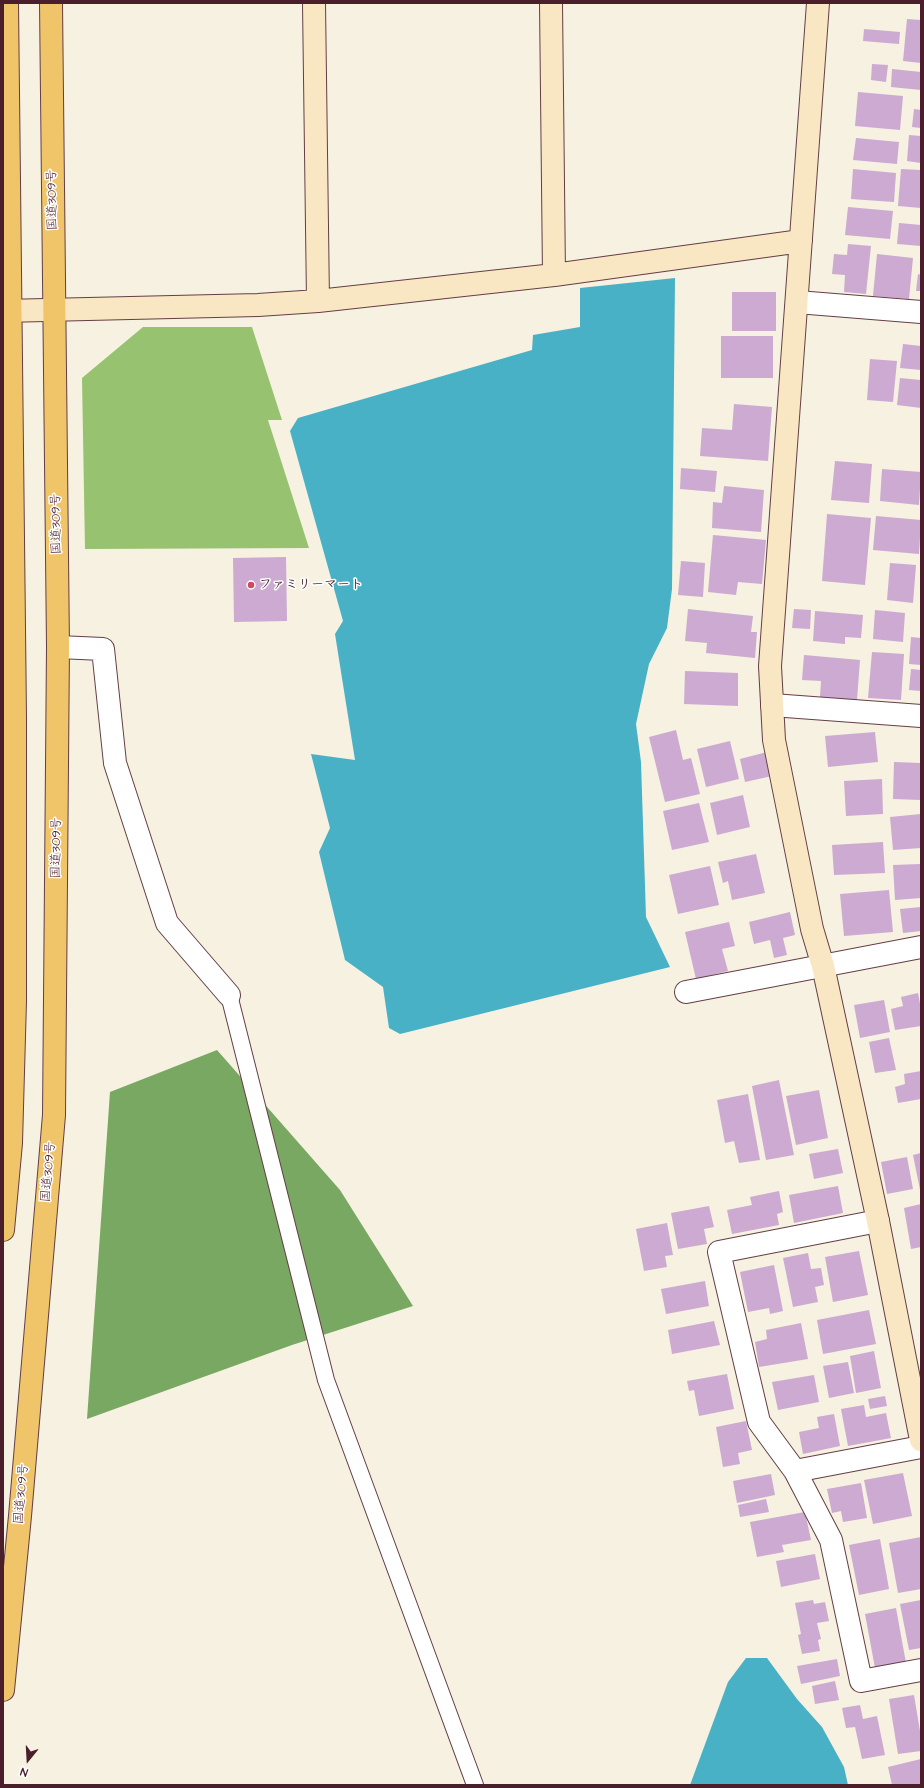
<!DOCTYPE html>
<meta charset="utf-8">
<style>
body{margin:0}
#map{position:relative;width:924px;height:1788px;overflow:hidden;background:#f6f1e1;font-family:"Architects Daughter",sans-serif}
canvas{display:block}
.frame{position:absolute;inset:0;border:4px solid #4a1f2b;pointer-events:none}
.north{position:absolute;left:8px;top:1740px;width:40px;height:40px;-webkit-text-stroke:3px #fff;paint-order:stroke;rotate:198deg;font-size:11px;font-weight:700;line-height:16px;text-align:center;color:#4a1f2b}
.north::after{content:'';display:block;margin:auto;width:14px;height:18px;background:#4a1f2b;clip-path:polygon(50% 0,100% 100%,50% 72%,0 100%)}
</style>
<div id="map">
<canvas width="924" height="1788"></canvas>
<div class="frame"></div>
<div class="north">N</div>
</div>
<script>
const c = document.querySelector('canvas').getContext('2d');
c.lineJoin = 'round';
function fillPath(path, color) {
  c.fillStyle = color;
  c.fill(path, 'evenodd');
}
function trace(path, color, width, dash) {
  c.strokeStyle = color;
  c.lineWidth = width;
  c.lineCap = dash ? 'butt' : 'round';
  c.setLineDash(dash || []);
  c.stroke(path);
}
function write(font, color, halo, rows, align = 'center') {
  c.font = font + ' "Architects Daughter","Klee One",sans-serif';
  c.lineWidth = 3;
  c.setLineDash([]);
  c.textBaseline = 'middle';
  c.strokeStyle = halo;
  c.fillStyle = color;
  for (const [text, x, y, turn = 0] of rows) {
    c.save();
    c.translate(x, y);
    c.rotate((+turn || 0) * Math.PI / 180);
    c.textAlign = isNaN(turn) ? turn : align;
    if (halo) c.strokeText(text, 0, 0);
    c.fillText(text, 0, 0);
    c.restore();
  }
}
fillPath(new Path2D(`
 M143,327H252L282,420H268L309,548L85,549L82,378Z`), '#97c26f');
fillPath(new Path2D(`
 M217,1050L340,1190L413,1306L292,1345L87,1419L110,1092Z`), '#79a862');
fillPath(new Path2D(`
 M675,278L672,589L667,628L649,664L636,724L641,762L646,917L670,967L400,1034L389,1028L383,987L345,960L319,852L330,828L311,754L355,760L335,634L343,621L290,431L298,418L532,350L533,335L580,327V288Z
 M746,1658H767L797,1699L822,1727L844,1767L848,1785H690L728,1682Z`), '#48b1c6');
fillPath(new Path2D(`
 M907,19L921,20V63L903,61Z
 M864,29L900,32L899,44L863,41Z
 M872,64L888,65L886,82L871,80Z
 M892,69L921,72V90L891,87Z
 M858,92L903,96L900,130L855,126Z
 M914,109L921,110V128L912,127Z
 M909,135L921,136V163L907,161Z
 M856,138L899,142L897,164L853,160Z
 M853,169L896,173L894,202L851,199Z
 M901,169L921,170V208L898,206Z
 M848,207L893,211L890,239L845,235Z
 M899,223L921,225V246L897,244Z
 M848,244L871,246L866,294L844,292L845,275L832,274L834,254L847,255Z
 M877,254L913,258L909,299L873,296Z
 M918,274L921,275V291H916Z
 M732,292H776V331H732Z
 M721,336H773V378H721Z
 M903,344L921,346V370L900,368Z
 M870,359L897,361L893,402L867,400Z
 M900,378L921,380V408L897,405Z
 M734,404L772,407L768,461L700,456L702,428L732,430Z
 M835,461L872,464L869,503L831,500Z
 M681,468L717,471L715,492L680,489Z
 M882,469L921,472L919,505L880,501Z
 M724,486L764,490L761,532L712,528L713,502L722,503Z
 M827,514L871,518L865,585L822,581Z
 M876,516L921,520L919,554L873,550Z
 M713,535L766,540L762,584L738,582L736,595L708,592Z
 M286,557L287,621L234,622L233,558Z
 M681,561L705,563L703,597L678,595Z
 M890,563L916,565L913,603L887,600Z
 M688,609L753,616L751,632H757L755,658L706,653L707,643L685,641Z
 M794,609L811,610L810,629L792,628Z
 M875,610L905,613L903,642L873,639Z
 M815,611L863,615L861,638L845,637V644L813,641Z
 M911,637L921,638V665L909,664Z
 M872,652L904,654L901,700L868,698Z
 M804,655L860,660L857,700L820,697L821,681L802,680Z
 M911,669L921,670V691L909,690Z
 M685,671L738,673V706L684,704Z
 M676,730L683,760L691,758L700,794L665,802L649,737Z
 M875,732L878,762L828,767L825,736Z
 M730,741L739,779L706,787L697,749Z
 M767,752L772,776L745,782L740,759Z
 M894,762L921,763V800L893,799Z
 M882,779L883,814L846,816L844,781Z
 M743,795L750,827L717,835L710,803Z
 M699,803L709,842L672,850L663,811Z
 M921,814V848L893,850L890,817Z
 M883,842L885,873L834,875L832,845Z
 M756,854L765,893L732,900L728,881L723,883L718,862Z
 M920,864L921,898L895,900L893,865Z
 M710,866L719,905L678,914L669,875Z
 M889,890L893,932L844,936L840,894Z
 M921,907V931L903,933L900,909Z
 M790,912L795,935L783,938L787,955L774,958L770,940L754,944L749,922Z
 M729,922L735,946L722,949L728,971L696,979L685,932Z
 M918,993L921,1009V1026L895,1030L891,1009L903,1006L901,997Z
 M884,1000L890,1032L860,1038L854,1005Z
 M889,1038L896,1070L875,1073L869,1042Z
 M921,1071V1099L898,1103L895,1087L905,1084L904,1074Z
 M779,1080L794,1155L766,1160L752,1086Z
 M819,1090L828,1138L796,1145L786,1096Z
 M748,1094L760,1160L739,1163L734,1141L725,1143L717,1100Z
 M838,1149L843,1173L814,1179L809,1154Z
 M921,1153V1190H920L913,1155Z
 M907,1157L913,1189L887,1194L881,1162Z
 M838,1186L843,1213L794,1223L789,1195Z
 M779,1191L783,1212L777,1214L779,1225L732,1234L727,1210L752,1205L750,1197Z
 M921,1204V1247L911,1249L904,1208Z
 M709,1206L714,1227L704,1229L707,1244L678,1249L671,1213Z
 M667,1223L673,1255L665,1256L667,1267L644,1271L636,1229Z
 M859,1251L868,1295L833,1302L825,1257Z
 M808,1253L811,1269L821,1268L824,1285L815,1287L818,1302L793,1307L783,1258Z
 M774,1265L783,1311L770,1314L769,1308L748,1312L740,1272Z
 M705,1281L709,1306L666,1314L661,1289Z
 M869,1310L876,1344L823,1354L817,1320Z
 M714,1321L720,1345L672,1354L668,1330Z
 M801,1323L808,1359L759,1367L755,1342L767,1339L766,1330Z
 M874,1351L881,1388L856,1393L850,1356Z
 M848,1362L854,1393L829,1398L823,1366Z
 M727,1374L734,1409L699,1416L694,1390L689,1391L687,1381Z
 M814,1375L819,1402L778,1410L772,1382Z
 M885,1396L887,1406L870,1409L868,1399Z
 M864,1405L866,1417L886,1413L891,1438L848,1446L841,1409Z
 M834,1414L840,1446L803,1454L799,1432L819,1428L817,1417Z
 M746,1421L752,1450L738,1453L740,1464L723,1467L716,1427Z
 M903,1473L912,1516L873,1524L864,1480Z
 M771,1474L775,1495L737,1503L733,1481Z
 M861,1483L867,1518L843,1522L841,1511L832,1513L827,1489Z
 M766,1499L769,1512L740,1517L738,1505Z
 M805,1512L811,1540L782,1545L784,1552L757,1557L750,1522Z
 M921,1537V1589L898,1593L889,1543Z
 M880,1539L889,1589L859,1595L849,1545Z
 M815,1554L820,1579L781,1587L776,1561Z
 M813,1600L814,1604L825,1602L829,1621L817,1623L821,1639L818,1640L820,1651L802,1654L798,1635L801,1634L795,1603Z
 M921,1600V1648L909,1650L900,1604Z
 M896,1608L906,1663L875,1668L865,1614Z
 M837,1659L840,1676L801,1684L797,1666Z
 M835,1681L839,1700L815,1704L812,1686Z
 M914,1695L921,1737V1751L898,1754L889,1699Z
 M860,1705L863,1719L877,1716L885,1755L862,1759L855,1727L846,1728L842,1708Z
 M921,1759V1785H892L888,1767Z`), '#ccaad1');
const lane = new Path2D(`
 M229,995L326,1380L475,1785`);
const street = new Path2D(`
 M797,302L921,312
 M58,647L103,649L115,763L167,923L229,995
 M772,705L921,716
 M686,992L921,947
 M878,1221L719,1252L759,1422L795,1471L831,1540L861,1681L921,1670
 M795,1471L921,1447`);
const secondary = new Path2D(`
 M314,3L318,301
 M551,3L554,275
 M818,3L770,666L774,740L812,929L823,966L878,1221L921,1440
 M3,311L258,305L318,301L554,275L801,241`);
const highway = new Path2D(`
 M3,1230L11,1143L15,1001V717L7,3
 M3,1690L20,1516L54,1115L58,647L51,3`);
trace(lane, '#643e46', 18);
trace(street, '#643e46', 24);
trace(secondary, '#643e46', 24);
trace(highway, '#643e46', 24);
trace(lane, '#fff', 16);
trace(street, '#fff', 22);
trace(secondary, '#f9e7c3', 22);
trace(highway, '#f0c469', 22);
for (const [x, y, r, color] of [
 [251,585,4,"#d1495b"]
]) {
  const dot = new Path2D();
  dot.arc(x, y, r, 0, 2 * Math.PI);
  c.fillStyle = color;
  c.fill(dot);
  trace(dot, '#fff', 1.5);
}
write('13px', '#4a1f2b', '#fff', [
 ["国道309号",53,200,-91],
 ["国道309号",57,524,-91],
 ["国道309号",57,848,-89],
 ["国道309号",49,1172,-85],
 ["国道309号",22,1494,-85]
]);
write('bold 13px', '#4a1f2b', '#fff', [
 ["ファミリーマート",259,585]
], 'left');
</script>
